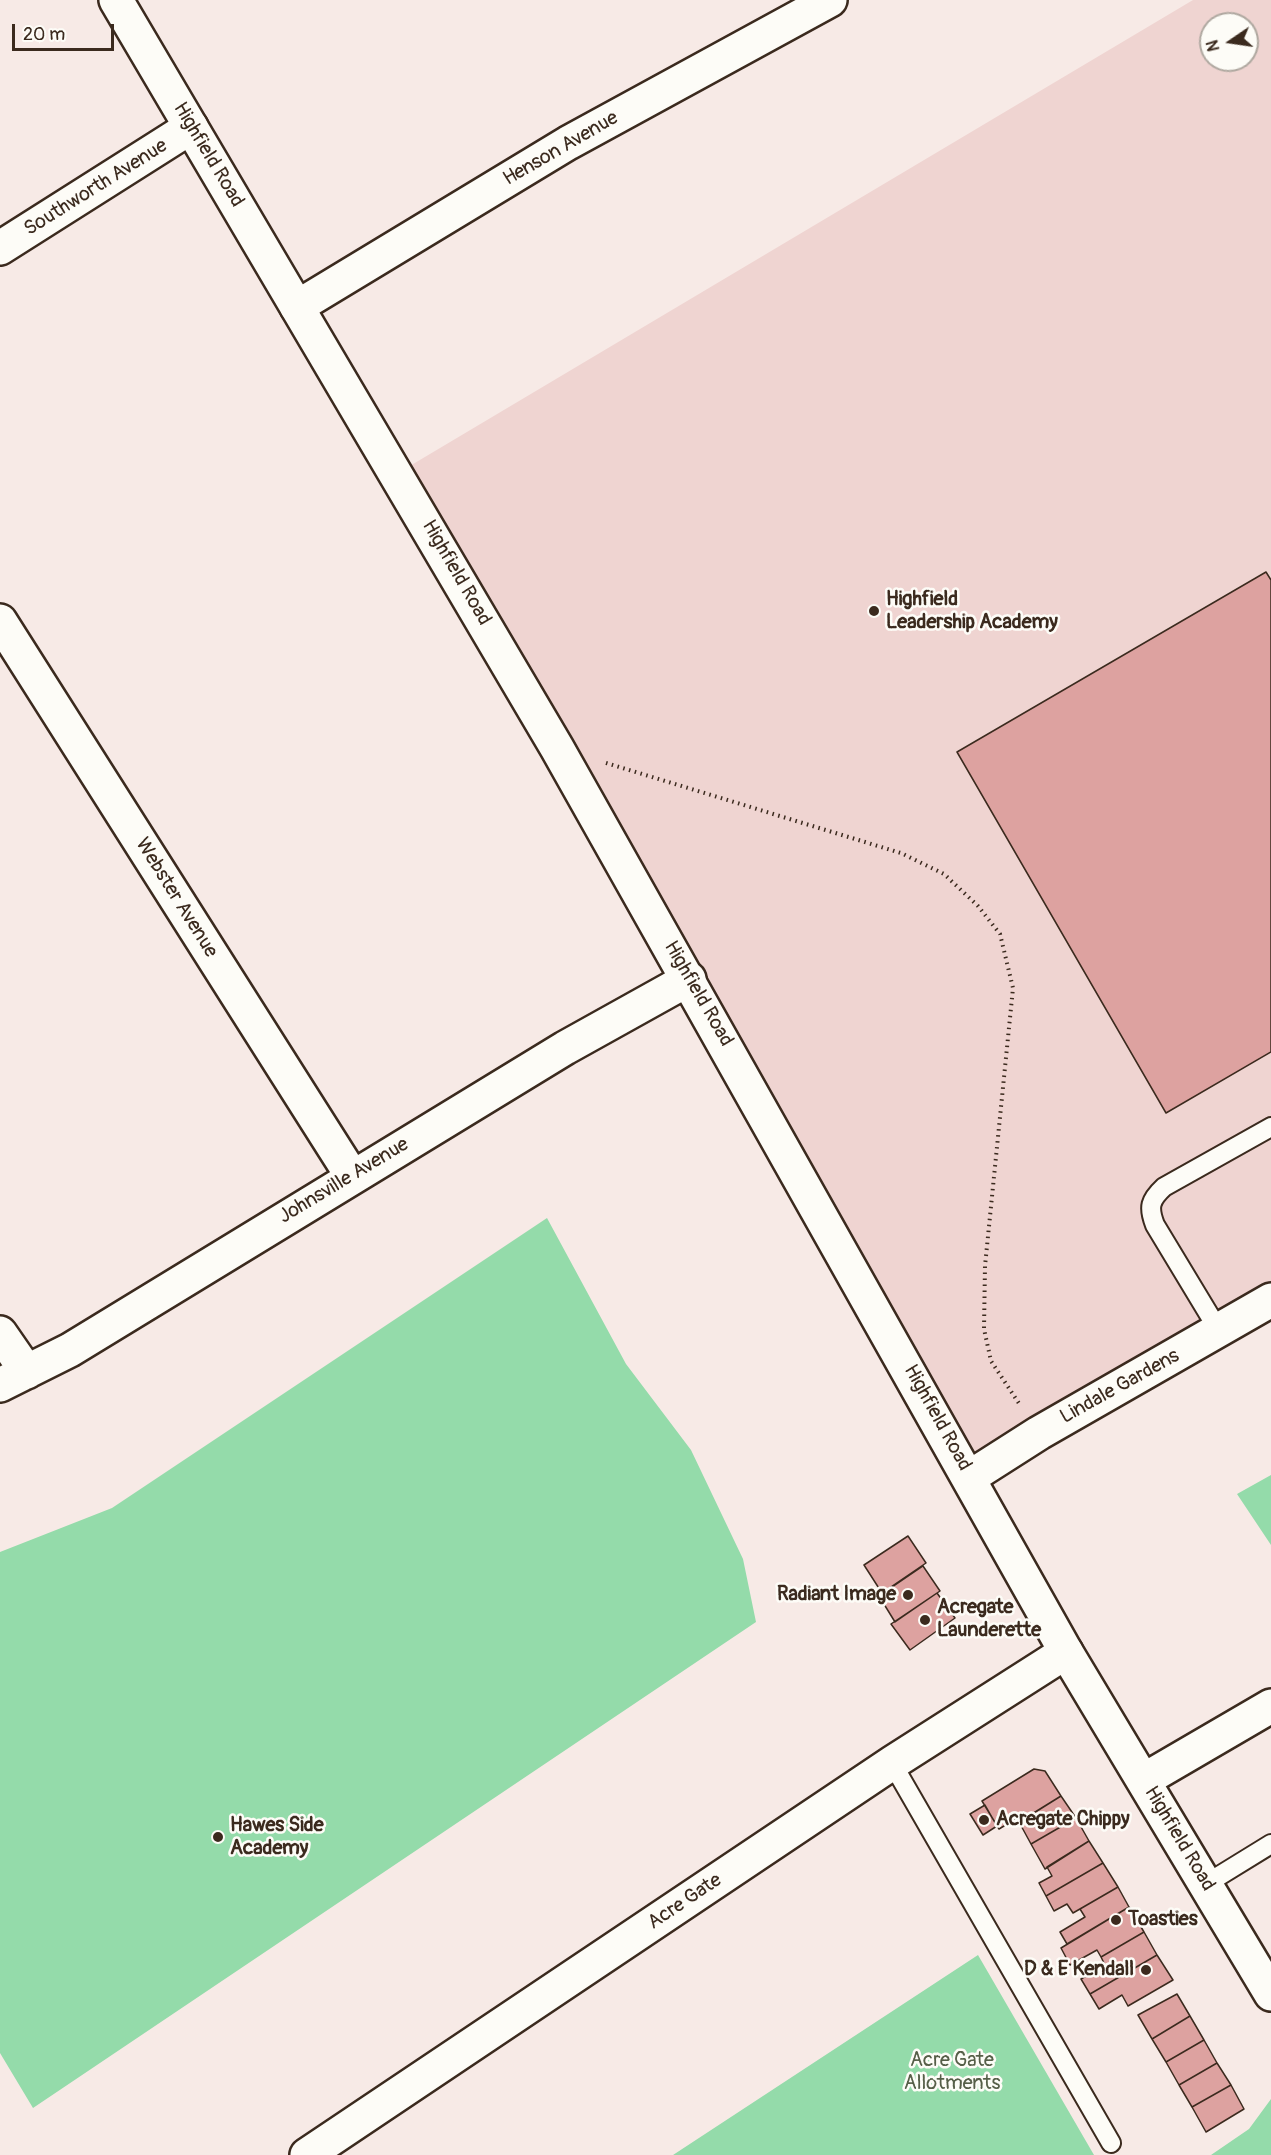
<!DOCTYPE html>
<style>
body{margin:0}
#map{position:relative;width:1271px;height:2155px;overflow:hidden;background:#f7eae6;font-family:Pangolin,sans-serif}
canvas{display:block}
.north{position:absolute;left:1199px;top:12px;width:60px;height:60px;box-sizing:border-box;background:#fdfcf7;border:2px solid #afa8a0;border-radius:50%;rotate:257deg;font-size:16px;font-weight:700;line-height:24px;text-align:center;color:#3b2a1e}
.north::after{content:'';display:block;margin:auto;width:21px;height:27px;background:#3b2a1e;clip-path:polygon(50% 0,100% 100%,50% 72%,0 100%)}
.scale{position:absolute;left:12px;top:24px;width:102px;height:27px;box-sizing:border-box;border:3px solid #3b2a1e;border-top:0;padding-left:8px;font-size:18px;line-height:21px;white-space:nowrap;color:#3b2a1e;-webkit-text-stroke:4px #fdfcf7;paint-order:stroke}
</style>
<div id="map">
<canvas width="1271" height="2155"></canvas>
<div class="north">N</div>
<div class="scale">20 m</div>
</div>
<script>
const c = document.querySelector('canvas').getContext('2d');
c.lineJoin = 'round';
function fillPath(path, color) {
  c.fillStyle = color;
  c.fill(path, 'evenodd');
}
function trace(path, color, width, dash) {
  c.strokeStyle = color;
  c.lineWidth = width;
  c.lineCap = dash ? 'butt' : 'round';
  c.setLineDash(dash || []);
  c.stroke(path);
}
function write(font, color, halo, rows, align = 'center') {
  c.font = font + ' Pangolin,sans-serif';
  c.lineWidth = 5;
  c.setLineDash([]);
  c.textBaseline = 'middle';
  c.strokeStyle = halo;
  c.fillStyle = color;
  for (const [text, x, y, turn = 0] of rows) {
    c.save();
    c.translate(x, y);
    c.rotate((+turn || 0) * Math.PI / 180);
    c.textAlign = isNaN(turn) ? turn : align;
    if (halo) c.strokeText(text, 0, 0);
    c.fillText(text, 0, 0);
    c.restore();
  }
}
fillPath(new Path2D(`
 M1193,0H1271V1300L970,1477L398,473ZM1211,24H1247V60H1211Z`), '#efd4d1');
fillPath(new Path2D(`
 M547,1218L626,1364L691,1450L743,1559L756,1622L33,2108L0,2053V1552L112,1508Z
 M1271,1475V1545L1237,1494Z
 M978,1955L1094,2155H673Z
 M1271,2099V2155H1211L1249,2129Z`), '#94dbaa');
const building = new Path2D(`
 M1266,572L1271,580V1052L1166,1113L957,752Z
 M908,1536L926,1563L882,1593L864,1565Z
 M923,1566L940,1591L895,1622L879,1596Z
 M937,1593L955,1618L910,1650L891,1624Z
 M1034,1769L1045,1771L1061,1796L1021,1821L1019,1817L999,1829L982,1801Z
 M1061,1796L1076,1818L1031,1844L1019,1822Z
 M985,1805L997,1826L983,1835L970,1814Z
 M1076,1818L1089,1841L1045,1869L1031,1844Z
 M1089,1841L1103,1863L1046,1896L1039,1883L1052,1876L1047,1867Z
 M1103,1863L1118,1887L1073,1913L1067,1904L1054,1911L1046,1896Z
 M1118,1887L1129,1907L1067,1944L1060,1932L1085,1917L1080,1909Z
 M1129,1907L1144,1932L1101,1957L1097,1950L1070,1965L1061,1948Z
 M1144,1932L1157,1955L1090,1994L1081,1979L1105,1965L1101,1957Z
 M1157,1955L1173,1980L1128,2006L1122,1995L1099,2009L1090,1994Z
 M1177,1994L1190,2016L1152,2039L1138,2015Z
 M1190,2016L1204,2040L1166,2062L1152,2039Z
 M1204,2040L1217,2063L1179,2085L1166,2062Z
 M1217,2063L1231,2085L1192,2107L1179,2085Z
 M1231,2085L1244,2109L1206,2132L1192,2107Z`);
fillPath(building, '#dda2a0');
trace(building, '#3b2a1e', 1.5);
const service = new Path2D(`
 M1219,1331L1155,1225C1148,1207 1150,1200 1164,1187L1271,1127
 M892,1763L1111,2143
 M1206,1884L1271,1844`);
const minor = new Path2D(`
 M0,248L191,127
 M297,307L568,143L830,0
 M0,621L352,1176
 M0,1333L27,1372
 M0,1385L70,1350L565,1048L689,979
 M970,1477L1039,1433L1271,1300
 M1144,1780L1271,1706
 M307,2155L892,1763L1066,1652`);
const tertiary = new Path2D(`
 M116,0L557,748L1066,1652L1271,1994`);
trace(service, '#3b2a1e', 22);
trace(minor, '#3b2a1e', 38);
trace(tertiary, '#3b2a1e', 38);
trace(new Path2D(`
 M606,763L901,853L944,874L978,906L1000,934L1013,988L985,1266L984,1329L991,1361L1020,1405`), '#3b2a1e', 4, [1.5, 4.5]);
trace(service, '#fdfcf7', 18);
trace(minor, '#fdfcf7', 33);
trace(tertiary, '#fdfcf7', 33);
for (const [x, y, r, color] of [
 [874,611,6,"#3b2a1e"],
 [908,1595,6,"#3b2a1e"],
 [925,1620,6,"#3b2a1e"],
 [984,1820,6,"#3b2a1e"],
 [218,1837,6,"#3b2a1e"],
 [1116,1920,6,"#3b2a1e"],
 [1146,1970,6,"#3b2a1e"]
]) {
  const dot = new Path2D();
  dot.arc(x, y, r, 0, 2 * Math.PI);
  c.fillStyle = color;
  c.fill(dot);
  trace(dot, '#fdfcf7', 2);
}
write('20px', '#3b2a1e', '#fdfcf7', [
 ["Henson Avenue",561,149,-30],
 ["Highfield Road",208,155,59],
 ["Southworth Avenue",96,188,-32],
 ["Highfield Road",456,573,60],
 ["Webster Avenue",176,898,58],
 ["Highfield Road",698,994,60],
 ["Johnsville Avenue",344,1181,-31],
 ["Lindale Gardens",1120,1387,-29],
 ["Highfield Road",937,1418,61],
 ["Highfield Road",1179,1839,59],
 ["Acre Gate",685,1902,-34]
]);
write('bold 20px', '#3b2a1e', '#fdfcf7', [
 ["Highfield",886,600],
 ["Leadership Academy",886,623],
 ["Radiant Image",896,1595,"right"],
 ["Acregate",937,1608],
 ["Launderette",937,1631],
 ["Acregate Chippy",996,1820],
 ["Hawes Side",230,1826],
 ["Academy",230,1849],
 ["Toasties",1128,1920],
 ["D & E Kendall",1134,1970,"right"]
], 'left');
write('20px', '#565f48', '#fdfcf7', [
 ["Acre Gate",952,2061],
 ["Allotments",952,2084]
]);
</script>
